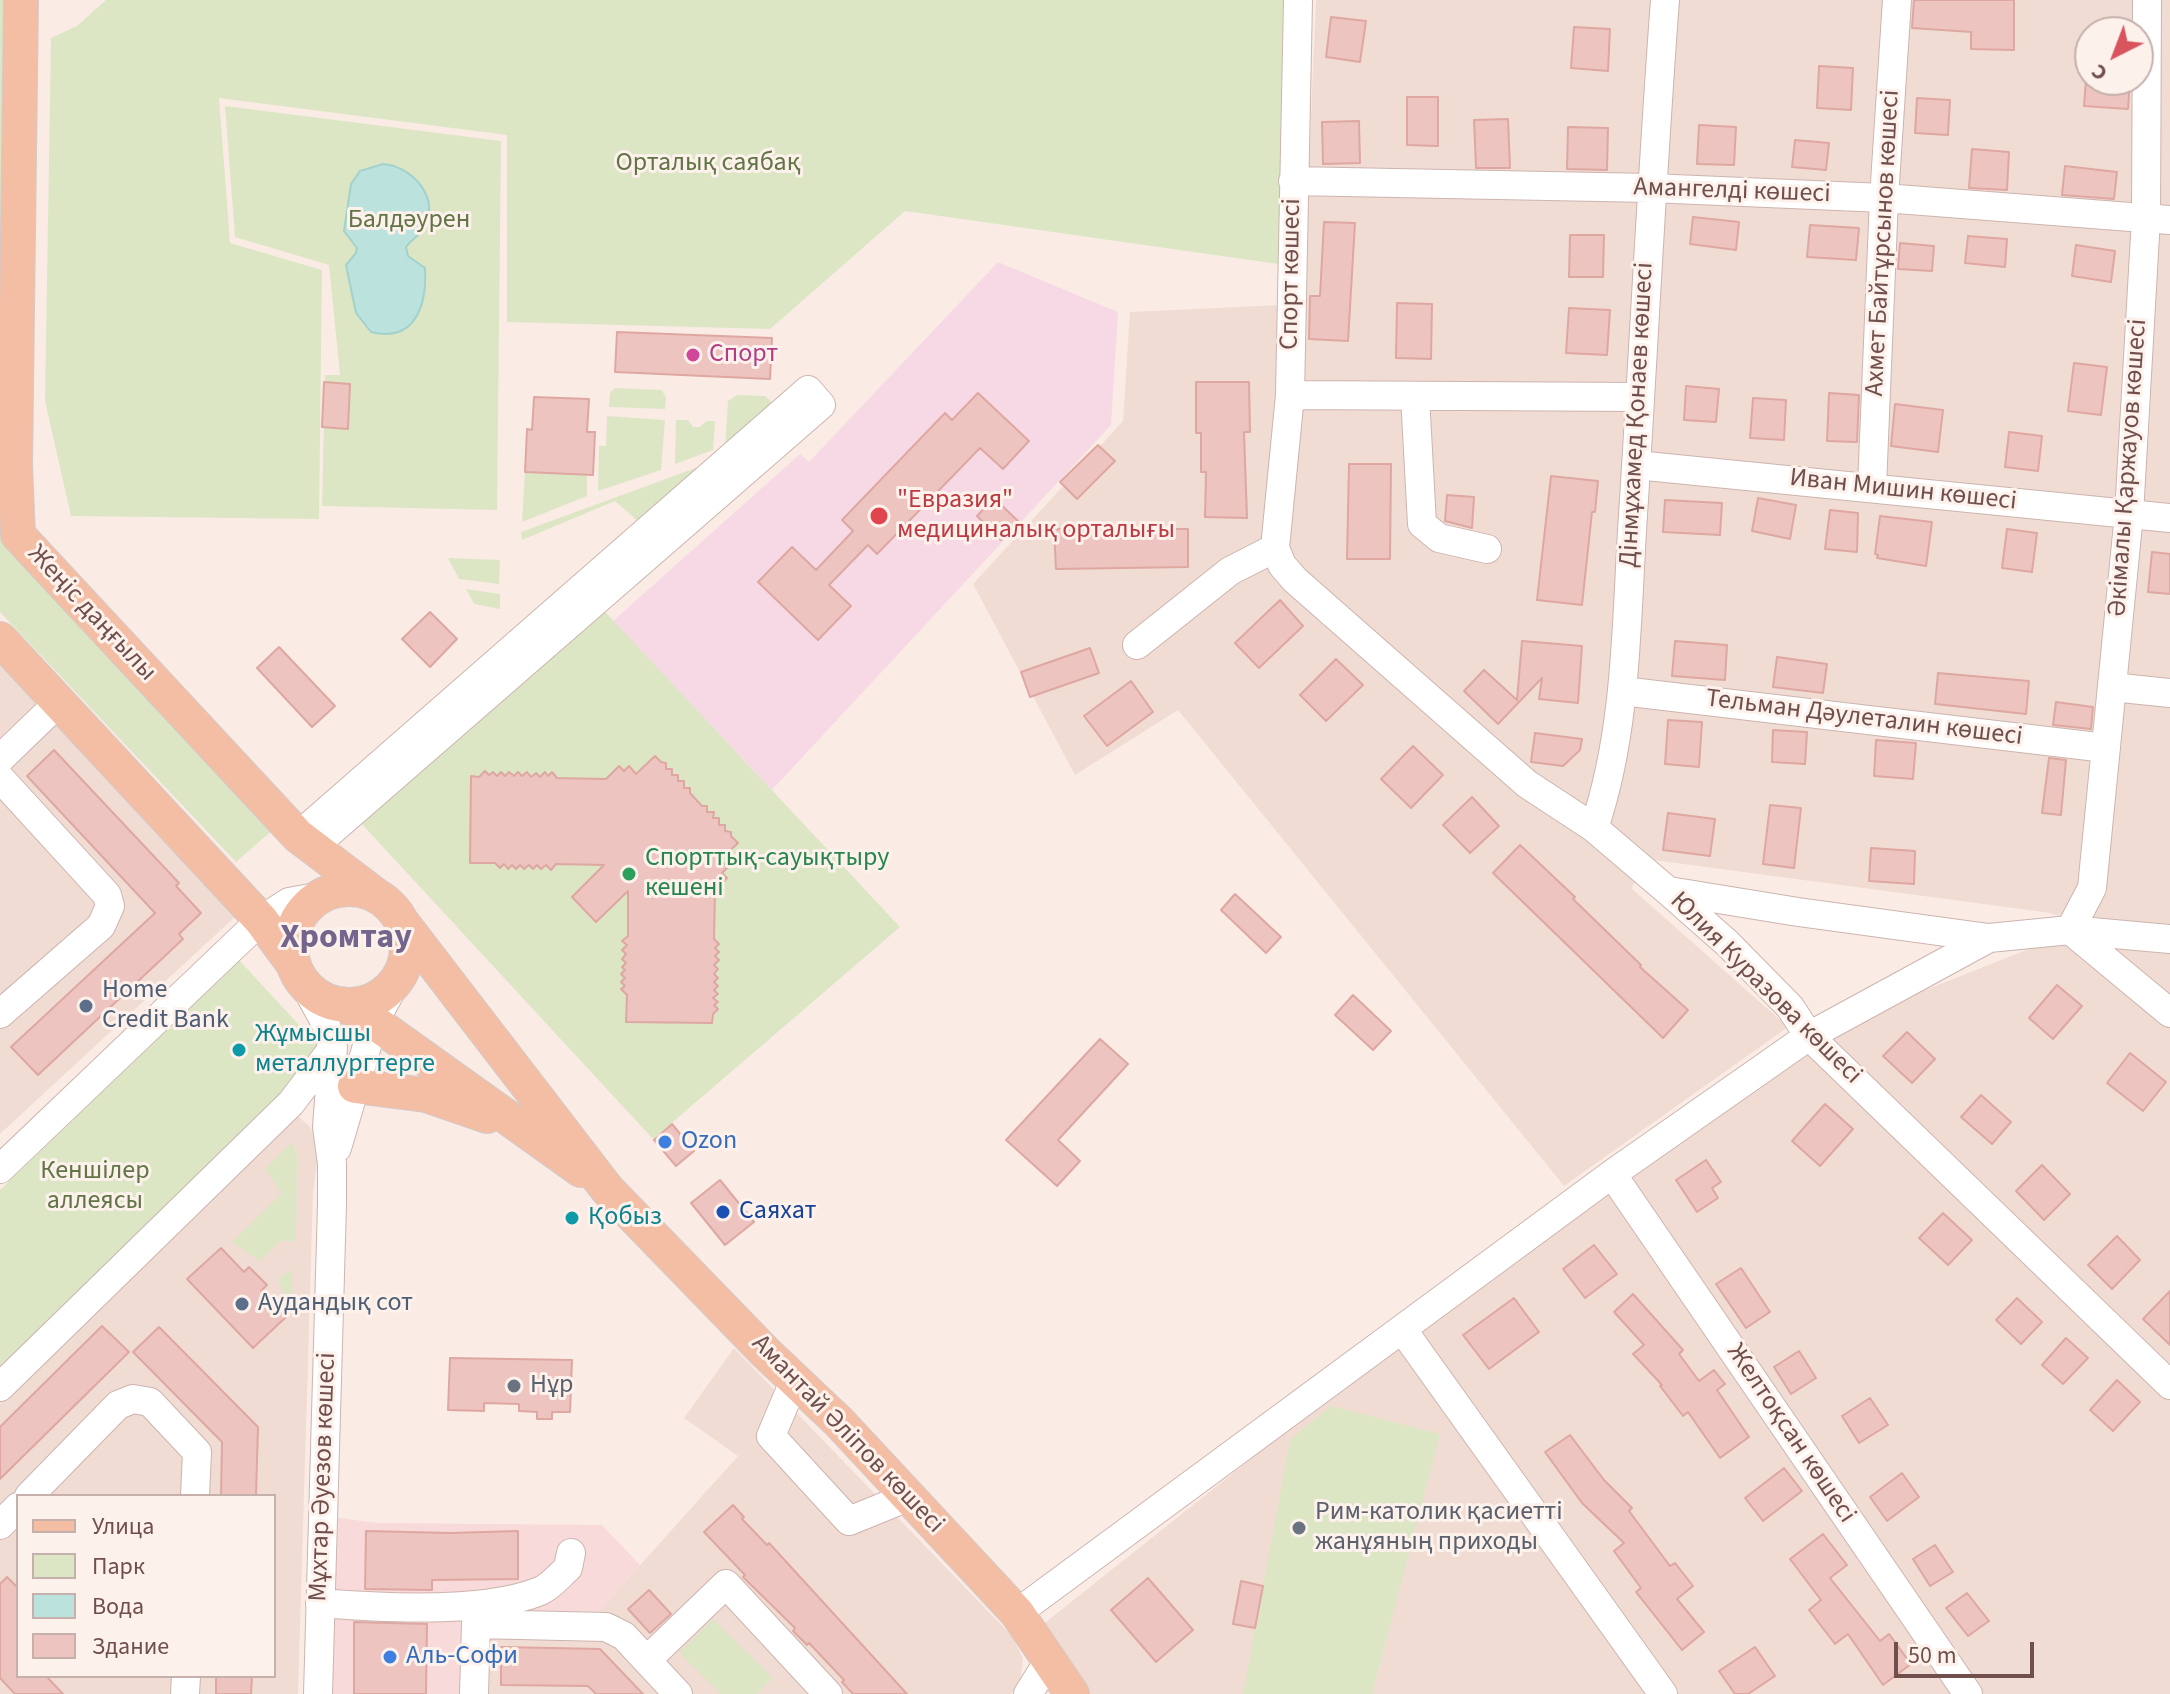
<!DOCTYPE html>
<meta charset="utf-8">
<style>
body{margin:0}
#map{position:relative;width:2170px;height:1694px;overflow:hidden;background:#faece5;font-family:"Source Sans 3",sans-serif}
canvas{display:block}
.legend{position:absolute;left:16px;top:1494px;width:260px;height:184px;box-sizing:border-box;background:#fdf1eb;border:2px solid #c5b0ac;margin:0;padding:10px 14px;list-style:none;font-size:24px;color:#704f4d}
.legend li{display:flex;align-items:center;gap:16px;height:40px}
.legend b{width:40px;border:2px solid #c5b0ac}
.north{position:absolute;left:2074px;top:16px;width:80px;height:80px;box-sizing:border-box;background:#fdf1eb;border:2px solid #c5b0ac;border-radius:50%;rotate:222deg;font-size:22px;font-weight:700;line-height:32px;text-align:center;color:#704f4d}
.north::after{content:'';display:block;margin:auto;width:28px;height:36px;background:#d9555e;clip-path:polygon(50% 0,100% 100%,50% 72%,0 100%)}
.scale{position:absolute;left:1894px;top:1642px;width:140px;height:36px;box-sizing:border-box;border:4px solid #704f4d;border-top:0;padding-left:10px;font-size:24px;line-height:28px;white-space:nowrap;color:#704f4d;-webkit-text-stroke:6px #fdf1eb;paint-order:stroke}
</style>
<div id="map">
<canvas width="2170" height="1694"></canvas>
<ul class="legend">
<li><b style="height:10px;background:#f3bea3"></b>Улица</li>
<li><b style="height:22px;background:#dce6c5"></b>Парк</li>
<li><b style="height:22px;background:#bbe2dc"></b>Вода</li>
<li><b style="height:22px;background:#edc4bf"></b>Здание</li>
</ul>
<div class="north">С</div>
<div class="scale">50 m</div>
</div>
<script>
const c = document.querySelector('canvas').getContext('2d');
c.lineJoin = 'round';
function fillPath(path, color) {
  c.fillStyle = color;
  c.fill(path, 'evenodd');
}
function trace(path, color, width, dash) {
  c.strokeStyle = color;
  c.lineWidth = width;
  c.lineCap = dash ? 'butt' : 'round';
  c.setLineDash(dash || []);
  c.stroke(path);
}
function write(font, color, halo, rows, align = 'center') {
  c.font = font + ' "Source Sans 3",sans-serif';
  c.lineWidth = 6;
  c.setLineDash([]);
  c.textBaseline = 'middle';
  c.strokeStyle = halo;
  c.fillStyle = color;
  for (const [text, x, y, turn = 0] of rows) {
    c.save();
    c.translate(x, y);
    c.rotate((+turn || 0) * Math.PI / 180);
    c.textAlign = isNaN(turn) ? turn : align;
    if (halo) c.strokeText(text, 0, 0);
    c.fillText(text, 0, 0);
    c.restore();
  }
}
fillPath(new Path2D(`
 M1316,0H2170V1694H1080L1027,1637L1363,1370L1703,1124L1865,1014L2084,927L2051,913L1653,860L1631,888L1788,1027L1564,1186L1178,710L1075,775L973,584L1123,421L1130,312L1303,304ZM2090,32H2138V80H2090Z
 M0,663L236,916L0,1134Z
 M299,1117L311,1128L318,1154L313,1193L298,1694H0V1397L286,1119ZM18,1496H274V1676H18Z
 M734,1348L1012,1636L1023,1659L1020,1681L1011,1694H462L465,1609L598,1612L738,1456L684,1418Z`), '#f1dcd4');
fillPath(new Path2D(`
 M332,1517L378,1523L602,1525L640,1565L598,1612L466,1609L462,1694H329Z`), '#f9dada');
fillPath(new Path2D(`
 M998,262L1118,312L1111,425L772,790L613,621L800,454L809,462Z`), '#f7d9e5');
fillPath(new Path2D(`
 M0,0H9L7,534L275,828L236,862L0,612Z
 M106,0H1286L1278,264L905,211L770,329L507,322V135L219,98L230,243L322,270L319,519L71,516L45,401L51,38L77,26Z
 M225,106L501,141L497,510L322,506L325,375H340L329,265L235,237Z
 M615,388L662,390L666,398L665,409L609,407L610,393Z
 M737,395L765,396L773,403L725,448L728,401Z
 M607,416L665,420L661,470L598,491L599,446H606Z
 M676,420H688L693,427H700L706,421H715L713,450L675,464Z
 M704,465L639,522L615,501L522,540L521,532Z
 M525,472L587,475V496L522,522Z
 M448,558L500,560L499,584L459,579Z
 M466,589L500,594V609L474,604Z
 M595,601L900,927L653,1139L359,821Z
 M239,960L325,1053L0,1367V1190Z
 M292,1142L297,1155L296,1241H280L260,1261L232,1242L282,1193L265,1169Z
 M292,1269L291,1309L278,1279Z
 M1331,1406L1440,1434L1372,1694H1243L1290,1440Z
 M713,1619L773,1678L756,1694H721L679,1653Z`), '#dce6c5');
const water = new Path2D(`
 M383,164C410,166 437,193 427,223C424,233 412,238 406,247L408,256L425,268C427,304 416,343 371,332L356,313L346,265L356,253L357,248L344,231L351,184L360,171Z`);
fillPath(water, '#bbe2dc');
trace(water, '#a3d2cc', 2);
const building = new Path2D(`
 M1914,0H2014V50L1971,49V32L1912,28Z
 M1331,17L1366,21L1360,62L1326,57Z
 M1574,27L1610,29L1608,71L1571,68Z
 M1819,66L1853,68L1851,110L1817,108Z
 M2086,80H2130L2128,109L2084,106Z
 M1407,97H1438V146L1407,145Z
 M1917,98L1950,100L1948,135L1915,133Z
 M1508,119L1510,168H1476L1474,120Z
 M1359,121L1360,163L1323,164L1322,122Z
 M1699,125L1736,127L1734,165L1697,164Z
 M1568,127L1608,128L1607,170L1567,169Z
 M1795,140L1829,143L1826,170L1792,167Z
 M1972,149L2009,152L2007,190L1969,188Z
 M2065,166L2117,172L2114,199L2062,195Z
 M1693,217L1739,222L1736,250L1690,244Z
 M1324,222L1355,223L1348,341L1309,339L1310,296H1320Z
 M1810,225L1859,228L1856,260L1807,257Z
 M1570,235H1604L1603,277H1569Z
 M1968,236L2007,239L2005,267L1965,263Z
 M1900,243L1934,246L1932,271L1898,269Z
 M2076,245L2115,251L2111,282L2072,276Z
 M1397,303L1432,304L1431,359L1396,358Z
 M1569,308L1610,310L1607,355L1566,353Z
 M617,332L772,338L770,379L615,372Z
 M2074,363L2107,367L2101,415L2068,411Z
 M324,382L350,384L348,429L322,427Z
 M1196,382H1249L1250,432H1244L1247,518L1205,517L1206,472H1201V433H1196Z
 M1686,386L1719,389L1716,422L1684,420Z
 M978,393L1029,441L1003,469L980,448L877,554L868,545L829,585L851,606L818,640L758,582L792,547L816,570L853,531L842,520L945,413L952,420Z
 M1829,393L1859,395L1857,442L1827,441Z
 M534,397L589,399L587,432H595L593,475L525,472L527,429L532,430Z
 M1753,398L1786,400L1784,440L1750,438Z
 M1895,404L1943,410L1938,452L1891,446Z
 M2009,432L2042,436L2038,471L2005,467Z
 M1098,445L1115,461L1077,499L1060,482Z
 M1349,464H1391L1390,559H1347Z
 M1551,476L1598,481L1595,512H1592L1582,605L1537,600Z
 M1447,495L1474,497L1472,528L1445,521Z
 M994,498L1018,521L1001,540L977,516Z
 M1758,498L1796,505L1790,539L1752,531Z
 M1665,500L1722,503L1720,535L1663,532Z
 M1830,510L1858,513L1857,552L1825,549Z
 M1880,516L1932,522L1926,566L1877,558L1878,555L1875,554Z
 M1123,527V529H1188V567L1056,569L1054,529Z
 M2007,529L2037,533L2032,572L2002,568Z
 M2152,552L2170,554V594L2148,592Z
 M1280,600L1303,626L1259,668L1235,643Z
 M430,612L457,639L430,667L402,639Z
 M1522,641L1582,646L1578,703L1539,699L1542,678L1498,724L1464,691L1484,670L1517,700Z
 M1675,641L1727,645L1725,680L1672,676Z
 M279,647L335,706L312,727L257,668Z
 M1090,648L1099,673L1030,697L1021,672Z
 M1777,657L1827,664L1823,693L1773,687Z
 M1336,659L1363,685L1326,721L1300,695Z
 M1938,673L2029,681L2026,714L1935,704Z
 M1131,681L1153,712L1107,746L1084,716Z
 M2056,702L2093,707L2091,729L2053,725Z
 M1668,720L1702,722L1699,767L1665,764Z
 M1773,730L1807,732L1805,764L1772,762Z
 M1535,733L1582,739L1580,750L1563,766L1531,762Z
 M1876,740L1916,743L1913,779L1874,776Z
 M1413,746L1443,775L1411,808L1381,779Z
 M54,750L179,883L176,886L201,913L179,934L183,939L38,1075L11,1047L155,913L27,776Z
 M655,756L661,762L666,763V769H672V775H678V781H684V788H690V793L702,806H707V812H714L713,818H719V825H725V831L731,832V836L738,843L720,860L728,867L722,873L727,878L715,890L714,939L719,944L715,948L719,952L715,956L719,960L714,965L718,969L714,974L718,978L714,982L718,986L714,990L718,994L713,998L718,1002L714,1005L718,1009L713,1014L712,1023L626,1022L627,995L621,989L625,986L621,982L625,978L621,974L625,970L622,967L626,963L622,959L626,954L622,950L627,945L622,941L628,936V891L596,922L572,897L604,865L556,864L551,870L546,865L541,869L537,865L533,869L529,865L524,869L520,865L516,869L512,865L508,869L504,864L500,868L495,863H470L471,776L479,777L485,771L489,775L493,772L497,776L501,772L505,776L509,772L514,776L518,772L522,776L527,772L531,777L536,773L540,777L545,772L548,776L552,772L557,778L606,779L619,766L624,771L629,766L636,774Z
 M2049,758L2066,760L2061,815L2042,813Z
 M1472,797L1499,826L1470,853L1443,825Z
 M1770,805L1801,808L1794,868L1763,864Z
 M1668,813L1715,819L1710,856L1663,850Z
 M1520,845L1575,897L1573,899L1641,965L1640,967L1688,1010L1663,1038L1493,873Z
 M1871,848L1915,851L1914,884L1869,881Z
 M1235,894L1281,937L1266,953L1221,910Z
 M2057,985L2082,1006L2053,1039L2029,1018Z
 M1353,995L1391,1031L1373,1050L1335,1015Z
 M1907,1032L1935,1059L1912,1083L1883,1056Z
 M1100,1039L1128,1064L1058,1140L1080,1161L1057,1186L1006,1140Z
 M2130,1053L2166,1082L2143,1111L2107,1083Z
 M1981,1095L2011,1122L1992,1144L1961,1117Z
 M1825,1104L1853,1129L1820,1166L1792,1141Z
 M672,1124L694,1151L676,1166L654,1140Z
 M1706,1160L1721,1182L1712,1188L1718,1198L1697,1212L1676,1180Z
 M2042,1165L2070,1194L2044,1220L2016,1191Z
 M720,1180L754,1222L725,1245L691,1203Z
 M1943,1213L1972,1240L1948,1265L1919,1238Z
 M2117,1236L2140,1260L2112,1289L2088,1265Z
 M1594,1245L1617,1274L1585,1298L1563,1269Z
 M221,1248L244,1272L249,1267L267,1285L261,1291L286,1317L253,1348L187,1279Z
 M1741,1268L1770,1312L1746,1328L1716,1284Z
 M2170,1291V1345L2143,1319Z
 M1633,1294L1683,1350L1679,1354L1699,1381L1714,1370L1725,1384L1717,1390L1749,1437L1720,1458L1688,1412L1683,1416L1660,1386L1662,1385L1633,1354L1644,1345L1614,1312Z
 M1514,1298L1539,1332L1489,1369L1463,1335Z
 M2017,1298L2042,1322L2021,1344L1996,1320Z
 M102,1326L129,1352L0,1479V1427Z
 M159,1327L258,1427L256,1496H221L222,1442L133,1352Z
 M2066,1338L2088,1358L2063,1384L2042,1365Z
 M1799,1351L1816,1378L1791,1394L1774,1367Z
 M450,1358L572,1360L570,1412H552V1419H537V1412L519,1411V1404L484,1403V1411L448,1410Z
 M2117,1380L2140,1402L2113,1431L2090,1410Z
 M1870,1398L1888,1425L1859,1443L1842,1416Z
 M1570,1435L1604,1480L1632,1508L1629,1511L1670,1566L1675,1563L1693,1586L1677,1599L1704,1632L1682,1650L1636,1592L1641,1588L1614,1551L1624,1543L1582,1503L1545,1452Z
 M1784,1468L1802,1491L1763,1521L1745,1498Z
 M1902,1473L1919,1497L1887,1521L1870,1497Z
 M733,1505L744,1517L742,1519L767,1545L769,1543L907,1694H853L842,1682L844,1680L809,1643L807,1645L793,1631L795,1628L743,1577L745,1575L704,1532Z
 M366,1531L450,1533L518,1531V1579L432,1580V1590L365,1589Z
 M1823,1534L1847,1565L1830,1578L1880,1641L1889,1634L1911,1664L1883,1685L1848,1634L1835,1644L1809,1610L1821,1600L1790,1559Z
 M1935,1545L1953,1572L1930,1586L1913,1559Z
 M7,1577L18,1588V1676H46L63,1694H15L0,1678V1584Z
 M1148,1578L1193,1630L1156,1662L1111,1610Z
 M1241,1581L1263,1586L1255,1628L1233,1624Z
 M649,1590L671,1614L650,1633L628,1609Z
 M1967,1593L1989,1621L1968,1636L1946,1608Z
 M354,1622L427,1624L426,1694H354Z
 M501,1647L600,1649L643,1694H596L588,1686L501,1685Z
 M1755,1647L1775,1676L1748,1694H1735L1719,1671Z
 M216,1676H252L251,1694H216Z`);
fillPath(building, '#edc4bf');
trace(building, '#dea7a1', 2);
const minor = new Path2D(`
 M1298,0L1290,395L1275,548L1282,565L1295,580L1527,784L1594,828L1668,891L1727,943L1790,1007L1809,1036L2170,1385
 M1293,181L1650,188L1884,198L2170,220
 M1290,395L1640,397
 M1415,396L1422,524L1439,538L1487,549
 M1636,465L2170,518
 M1872,487L1884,198L1897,0
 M1137,645L1230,571L1275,548
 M2112,687L2170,693
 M1622,691L2106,748
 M0,759L59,702
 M0,778L107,895L110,906L101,926L0,1014
 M1594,828C1628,728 1626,619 1633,515C1644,343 1652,172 1665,0
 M298,836L808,390L821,405L313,847
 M1669,891L1798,912L1989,938
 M2070,930L2092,888L2129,514L2146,218L2147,0
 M2070,930L2170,1013
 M302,980L325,1022L333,1048L327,1127L332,1164V1204L318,1694
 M337,1148L374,1022L397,980
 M0,1169L261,920L289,902L322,896
 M1612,1174L1968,1694
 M1402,1329L1663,1694
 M795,1379L771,1436L849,1521L908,1497
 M0,1387L291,1103L333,1048
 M29,1496L118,1405L133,1399L150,1402L197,1452L195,1496
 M0,1525L18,1507
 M320,1603C381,1608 484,1614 540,1591C550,1587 560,1575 568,1568L571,1553
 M1017,1613L1612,1174L1809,1036L1989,938L2070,930L2170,939
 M647,1660L726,1584L828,1694
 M185,1694L186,1676
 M474,1694L476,1624L606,1627L624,1636L678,1694
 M1028,1694L1050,1659`);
const major = new Path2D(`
 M21,0L15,466L18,535L298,836L377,896
 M0,639L261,920L294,965
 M291 947a58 58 0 1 1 116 0a58 58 0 1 1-116 0Z
 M401,921L607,1189L765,1352L839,1422L1017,1613L1072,1694
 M345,1005L374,1022L581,1170
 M355,1086L426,1095L487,1116`);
trace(minor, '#cdb4af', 30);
trace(major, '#d4caca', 36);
trace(minor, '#fff', 28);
trace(major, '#f3bea3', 34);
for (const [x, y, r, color] of [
 [693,355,8,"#d1479c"],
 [879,516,10,"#e0444e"],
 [629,874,8,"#2e9e5b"],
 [86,1006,8,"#5c6f8a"],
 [239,1050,8,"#0f9aa8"],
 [665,1142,8,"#3f7fe0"],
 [723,1212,8,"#1a4fb4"],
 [572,1218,8,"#0f9aa8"],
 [242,1304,8,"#5c6f8a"],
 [514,1386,8,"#6b7280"],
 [1299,1528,8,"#6b7280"],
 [390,1657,8,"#3f7fe0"]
]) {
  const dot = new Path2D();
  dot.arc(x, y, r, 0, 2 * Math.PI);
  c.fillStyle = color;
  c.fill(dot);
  trace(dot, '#fdf1eb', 3);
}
write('26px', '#617546', '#fdf1eb', [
 ["Орталық саябақ",708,164],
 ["Балдәурен",409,221],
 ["Кеншілер",95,1172],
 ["аллеясы",95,1202]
]);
write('26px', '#704f4d', '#fdf1eb', [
 ["Амангелді көшесі",1732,192,2],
 ["Ахмет Байтұрсынов көшесі",1884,243,-87],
 ["Спорт көшесі",1292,274,-89],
 ["Дінмұхамед Қонаев көшесі",1638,415,-87],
 ["Әкімалы Қаржауов көшесі",2129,468,-86],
 ["Иван Мишин көшесі",1903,491,6],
 ["Жеңіс даңғылы",91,614,47],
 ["Тельман Дәулеталин көшесі",1864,719,7],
 ["Юлия Куразова көшесі",1765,989,45],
 ["Желтоқсан көшесі",1790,1434,56],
 ["Амантай Әліпов көшесі",847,1435,46],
 ["Мұхтар Әуезов көшесі",324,1477,-88]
]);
write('26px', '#b23c85', '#fdf1eb', [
 ["Спорт",709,355]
], 'left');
write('26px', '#be3a42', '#fdf1eb', [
 ["\"Евразия\"",897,501],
 ["медициналық орталығы",897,531]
], 'left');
write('26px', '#27864d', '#fdf1eb', [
 ["Спорттық-сауықтыру",645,859],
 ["кешені",645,889]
], 'left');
write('26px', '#4e5e75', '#fdf1eb', [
 ["Home",102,991],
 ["Credit Bank",102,1021],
 ["Аудандық сот",258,1304]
], 'left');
write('26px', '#0d838f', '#fdf1eb', [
 ["Жұмысшы",255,1035],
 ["металлургтерге",255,1065],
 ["Қобыз",588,1218]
], 'left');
write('26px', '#366cbe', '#fdf1eb', [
 ["Ozon",681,1142],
 ["Аль-Софи",406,1657]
], 'left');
write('26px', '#164399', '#fdf1eb', [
 ["Саяхат",739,1212]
], 'left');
write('26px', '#5b616d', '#fdf1eb', [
 ["Нұр",530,1386],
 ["Рим-католик қасиетті",1315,1513],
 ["жанұяның приходы",1315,1543]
], 'left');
write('bold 34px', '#74658c', '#fdf1eb', [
 ["Хромтау",346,940]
]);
</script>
